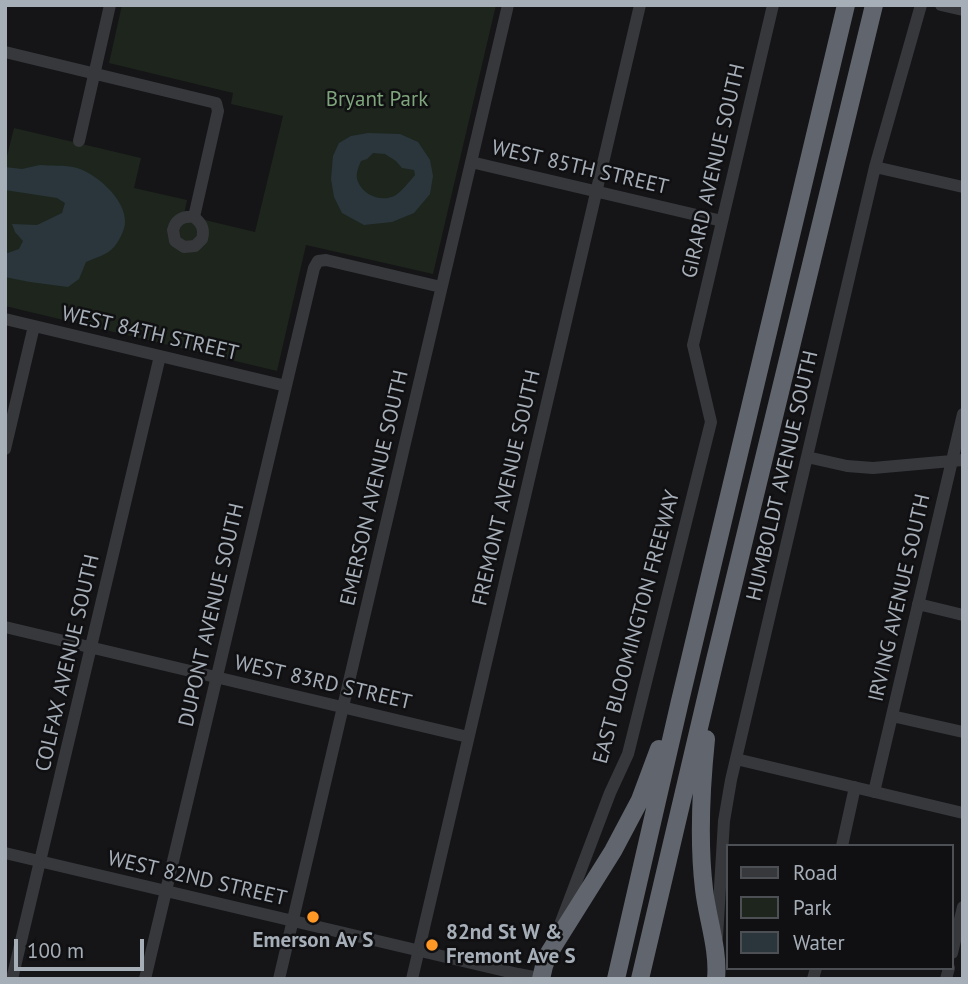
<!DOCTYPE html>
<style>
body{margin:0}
#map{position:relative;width:968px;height:984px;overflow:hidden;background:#151517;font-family:"PT Sans",sans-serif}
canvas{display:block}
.frame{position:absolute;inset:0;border:7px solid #a6aeb8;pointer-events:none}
.legend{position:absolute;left:726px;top:844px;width:228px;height:126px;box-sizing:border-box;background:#101012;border:2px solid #4c4f54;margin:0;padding:9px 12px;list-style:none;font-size:21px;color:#a6aeb8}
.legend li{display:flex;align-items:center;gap:14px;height:35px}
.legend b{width:35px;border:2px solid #4c4f54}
.scale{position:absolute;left:14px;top:939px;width:130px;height:32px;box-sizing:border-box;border:4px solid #a6aeb8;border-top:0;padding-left:9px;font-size:21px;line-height:24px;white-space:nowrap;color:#a6aeb8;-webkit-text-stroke:5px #101012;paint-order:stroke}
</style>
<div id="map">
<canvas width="968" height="984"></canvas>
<div class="frame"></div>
<ul class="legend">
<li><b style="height:9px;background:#36383c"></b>Road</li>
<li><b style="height:19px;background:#1d251d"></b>Park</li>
<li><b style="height:19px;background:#2a363c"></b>Water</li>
</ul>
<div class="scale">100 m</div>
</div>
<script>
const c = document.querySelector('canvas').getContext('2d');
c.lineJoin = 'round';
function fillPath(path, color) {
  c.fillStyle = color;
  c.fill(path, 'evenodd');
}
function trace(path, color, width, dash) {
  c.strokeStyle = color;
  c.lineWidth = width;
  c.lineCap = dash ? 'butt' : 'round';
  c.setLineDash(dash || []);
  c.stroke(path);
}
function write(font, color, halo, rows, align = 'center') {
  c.font = font + ' "PT Sans",sans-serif';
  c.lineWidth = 5;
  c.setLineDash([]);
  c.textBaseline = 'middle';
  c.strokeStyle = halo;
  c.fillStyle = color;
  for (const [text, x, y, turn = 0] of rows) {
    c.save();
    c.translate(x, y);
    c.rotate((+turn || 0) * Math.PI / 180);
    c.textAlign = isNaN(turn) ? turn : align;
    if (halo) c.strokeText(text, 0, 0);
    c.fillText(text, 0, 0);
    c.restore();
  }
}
fillPath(new Path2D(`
 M122,5H496L433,274L306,245L277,371L5,306V157L7,156L14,128L141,158L134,188L187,200L184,215L255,232L283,116L231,104L233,93L109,63Z`), '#1d251d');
fillPath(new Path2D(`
 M368,133L400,134L418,142L430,160L433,176L430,194L414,213L392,222L364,225L342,213L334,197L331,179L333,156L339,143L351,136ZM373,153L385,154L396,161L402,168L414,170L415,175C409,182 403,190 396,195C383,203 364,196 358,182C355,175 358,168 361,161L367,159Z
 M40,165C51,166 63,165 73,167C94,171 126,199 125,222C125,230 119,241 114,247C107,255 95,258 86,262L79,279L68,287L30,282L5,277V254L19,249L23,241L15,232L12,224L37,225L62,213L65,203L57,198L5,190V167L22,169Z`), '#2a363c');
trace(new Path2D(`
 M941,5L963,10
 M5,52L216,103L218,111L194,217C183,216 176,219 173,230L175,241L184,247L195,246L202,239C205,228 201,223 194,217
 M79,141L110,5
 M471,162L722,221
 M875,167L963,187
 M5,319L286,386
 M5,449L34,326
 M807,457L847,466L873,468L963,460
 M918,604L963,615
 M5,627L468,737
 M892,716L963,732
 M736,759L963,813
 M874,792L963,414
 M842,846L855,787
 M5,853L518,974L544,979
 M561,922L610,793L628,754L711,422L693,345L773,5
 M717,937L724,821L731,780L875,167L921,5
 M952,953L963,907
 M12,979L160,356
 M145,979L314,268L318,261L326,260L441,287
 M279,979L508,5
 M412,979L640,5
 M813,979L816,968
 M946,979L949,968`), '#36383c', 12);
trace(new Path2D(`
 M706,739C701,788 698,839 704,889C707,917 719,950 716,979
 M541,979L544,966L549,953L613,851L640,800L659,749
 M616,979L680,701L846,5
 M640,979L714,664L874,5`), '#61666e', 18);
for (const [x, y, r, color] of [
 [313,917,7,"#ff9825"],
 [432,945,7,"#ff9825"]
]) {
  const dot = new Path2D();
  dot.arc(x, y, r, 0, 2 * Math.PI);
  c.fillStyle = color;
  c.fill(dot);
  trace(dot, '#101012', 2.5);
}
write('21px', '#7ea57b', '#101012', [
 ["Bryant Park",377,100]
]);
write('21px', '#a6aeb8', '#101012', [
 ["WEST 85TH STREET",580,168,13],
 ["GIRARD AVENUE SOUTH",714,171,-77],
 ["WEST 84TH STREET",150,334,13],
 ["HUMBOLDT AVENUE SOUTH",783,476,-77],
 ["EMERSON AVENUE SOUTH",375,488,-77],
 ["FREMONT AVENUE SOUTH",507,488,-77],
 ["IRVING AVENUE SOUTH",900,598,-77],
 ["DUPONT AVENUE SOUTH",212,615,-77],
 ["EAST BLOOMINGTON FREEWAY",637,627,-75],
 ["COLFAX AVENUE SOUTH",68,663,-77],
 ["WEST 83RD STREET",323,683,13],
 ["WEST 82ND STREET",197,879,13]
]);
write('bold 21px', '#a6aeb8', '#101012', [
 ["82nd St W &",446,933],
 ["Fremont Ave S",446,957],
 ["Emerson Av S",313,941,"center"]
], 'left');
</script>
